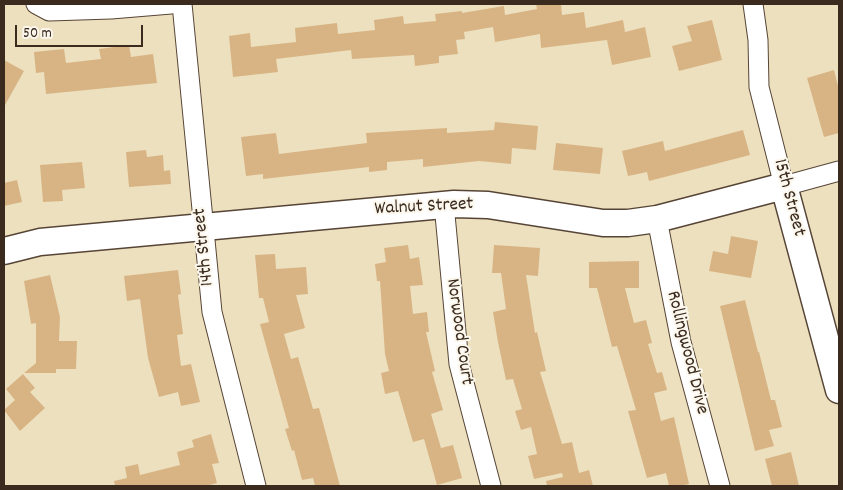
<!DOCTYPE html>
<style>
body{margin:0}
#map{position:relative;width:843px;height:490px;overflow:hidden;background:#ede0bf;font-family:Dekko,sans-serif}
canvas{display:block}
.frame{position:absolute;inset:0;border:5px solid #3b2a1e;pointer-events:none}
.scale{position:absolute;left:15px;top:25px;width:128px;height:22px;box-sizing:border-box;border:2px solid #3b2a1e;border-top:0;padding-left:6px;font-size:15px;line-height:18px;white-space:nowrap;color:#3b2a1e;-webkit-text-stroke:4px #fbf7ec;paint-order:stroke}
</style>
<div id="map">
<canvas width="843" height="490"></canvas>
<div class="frame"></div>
<div class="scale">50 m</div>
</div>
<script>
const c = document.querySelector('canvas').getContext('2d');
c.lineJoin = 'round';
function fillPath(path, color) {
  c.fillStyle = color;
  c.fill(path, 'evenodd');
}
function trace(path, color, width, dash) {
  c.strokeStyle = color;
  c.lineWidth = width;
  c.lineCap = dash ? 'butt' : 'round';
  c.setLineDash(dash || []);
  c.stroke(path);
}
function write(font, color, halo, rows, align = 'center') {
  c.font = font + ' Dekko,sans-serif';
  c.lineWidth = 4;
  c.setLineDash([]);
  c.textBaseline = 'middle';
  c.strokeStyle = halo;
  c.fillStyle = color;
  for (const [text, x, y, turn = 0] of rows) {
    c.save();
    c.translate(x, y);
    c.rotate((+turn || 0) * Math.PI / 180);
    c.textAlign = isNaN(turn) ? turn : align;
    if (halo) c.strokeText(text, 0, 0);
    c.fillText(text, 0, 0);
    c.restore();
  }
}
fillPath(new Path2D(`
 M536,4H561L562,15L584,12L586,28L623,20L625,32L645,27L651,57L612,65L607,40L541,48L540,34L495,42L493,27L464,32L465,39L456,40L458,54L439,56V63L415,66L414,55L352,59L351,50L276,59L278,72L233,77L229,36L250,33L251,47L296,42L295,28L337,23L338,34L375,30L374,20L403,16L404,24L436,21L435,14L462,11V13L504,6L505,15L537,9Z
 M712,20L722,60L679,71L672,46L692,41L687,26Z
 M129,45L131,57L153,54L157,83L46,94L44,72L36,73L34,52L64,49L66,63L101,59L99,49Z
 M4,60L24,71L4,107Z
 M834,70L839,90V133L824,137L807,78Z
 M495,122L538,126L536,150L512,148L511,164L479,161L423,167V159L387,162V170L369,172V167L263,179V174L246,176L241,137L276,133L279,154L367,143L366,133L447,128V133L494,130Z
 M743,130L750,155L649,181L647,172L628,176L622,151L663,141L665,151Z
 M556,143L603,148L600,174L553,170Z
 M146,150L147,157L163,155L164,171L170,170L171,184L129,187L126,152Z
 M82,162L85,188L62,190L63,201L43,202L40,165Z
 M17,180L22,202L4,206V183Z
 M731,236L758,241L751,278L709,271L713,251L728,254Z
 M408,245L410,259L419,257L423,285L410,286L413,314L427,312L429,332H426L435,371L432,372L443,410L431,414L441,448L453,445L462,478L437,485L424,439L413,442L398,391L385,394L381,373L389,371L385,354L380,281H377L375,264L386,262L384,248Z
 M494,245L540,248L538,276L526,275L535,333L537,332L546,371L540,372L562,444L572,442L579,473L589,470L593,486H547L546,481L563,477L562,473L534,479L528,456L537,454L531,427L521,430L515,411L522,409L513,379L506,380L498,342L493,312L506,309L501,273H492Z
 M275,254L276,269L306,267L308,294L296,295L305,328L284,334L291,359L298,357L313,409L319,408L340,486H315L313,478L302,480L294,450L292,451L285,429L289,428L260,324L269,322L263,298H259L255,255Z
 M639,261V288H625L634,323L646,320L652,343L648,344L657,373L662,372L667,390L654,393L661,421L674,417L689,484L679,486H669L666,473L647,478L628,411L636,410L617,346L612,347L597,288H589V262Z
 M178,270L181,294L178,295L183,334L177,335L181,366L191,364L200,402L181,406L178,392L159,397L148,358L140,299L127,301L124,276Z
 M50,275L60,317L59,341H77L76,369H56V373H24L36,363V323L31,324L24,281Z
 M745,300L758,352H759L771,400H775L782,427L769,430L774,446L755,451L720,306Z
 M23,374L35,388L30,392L45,408L20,431L4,410L15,400L6,389Z
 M211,434L219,463L212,464L217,483L206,486H115L114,481L127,478L125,467L138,464L140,475L180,465L177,452L194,447L192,440Z
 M791,452L799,486H772L765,459Z`), '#d8b484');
const street = new Path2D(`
 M36,4L49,11L111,9L171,4
 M182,4L212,312L256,486
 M753,4L758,40L759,87L784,186L839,171
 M444,204L459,364L491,486
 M657,219L681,342L720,486`);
const secondary = new Path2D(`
 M4,251L40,242L454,204L488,205L603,223H628L657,219L784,186L839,390`);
trace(street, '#564536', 21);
trace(secondary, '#564536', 29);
trace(street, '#fff', 19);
trace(secondary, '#fff', 26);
write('19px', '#3b2a1e', '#fbf7ec', [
 ["15th Street",788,198,75],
 ["Walnut Street",424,208,-3],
 ["14th Street",205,247,-96],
 ["Norwood Court",458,332,82],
 ["Rollingwood Drive",686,353,76]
]);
</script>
